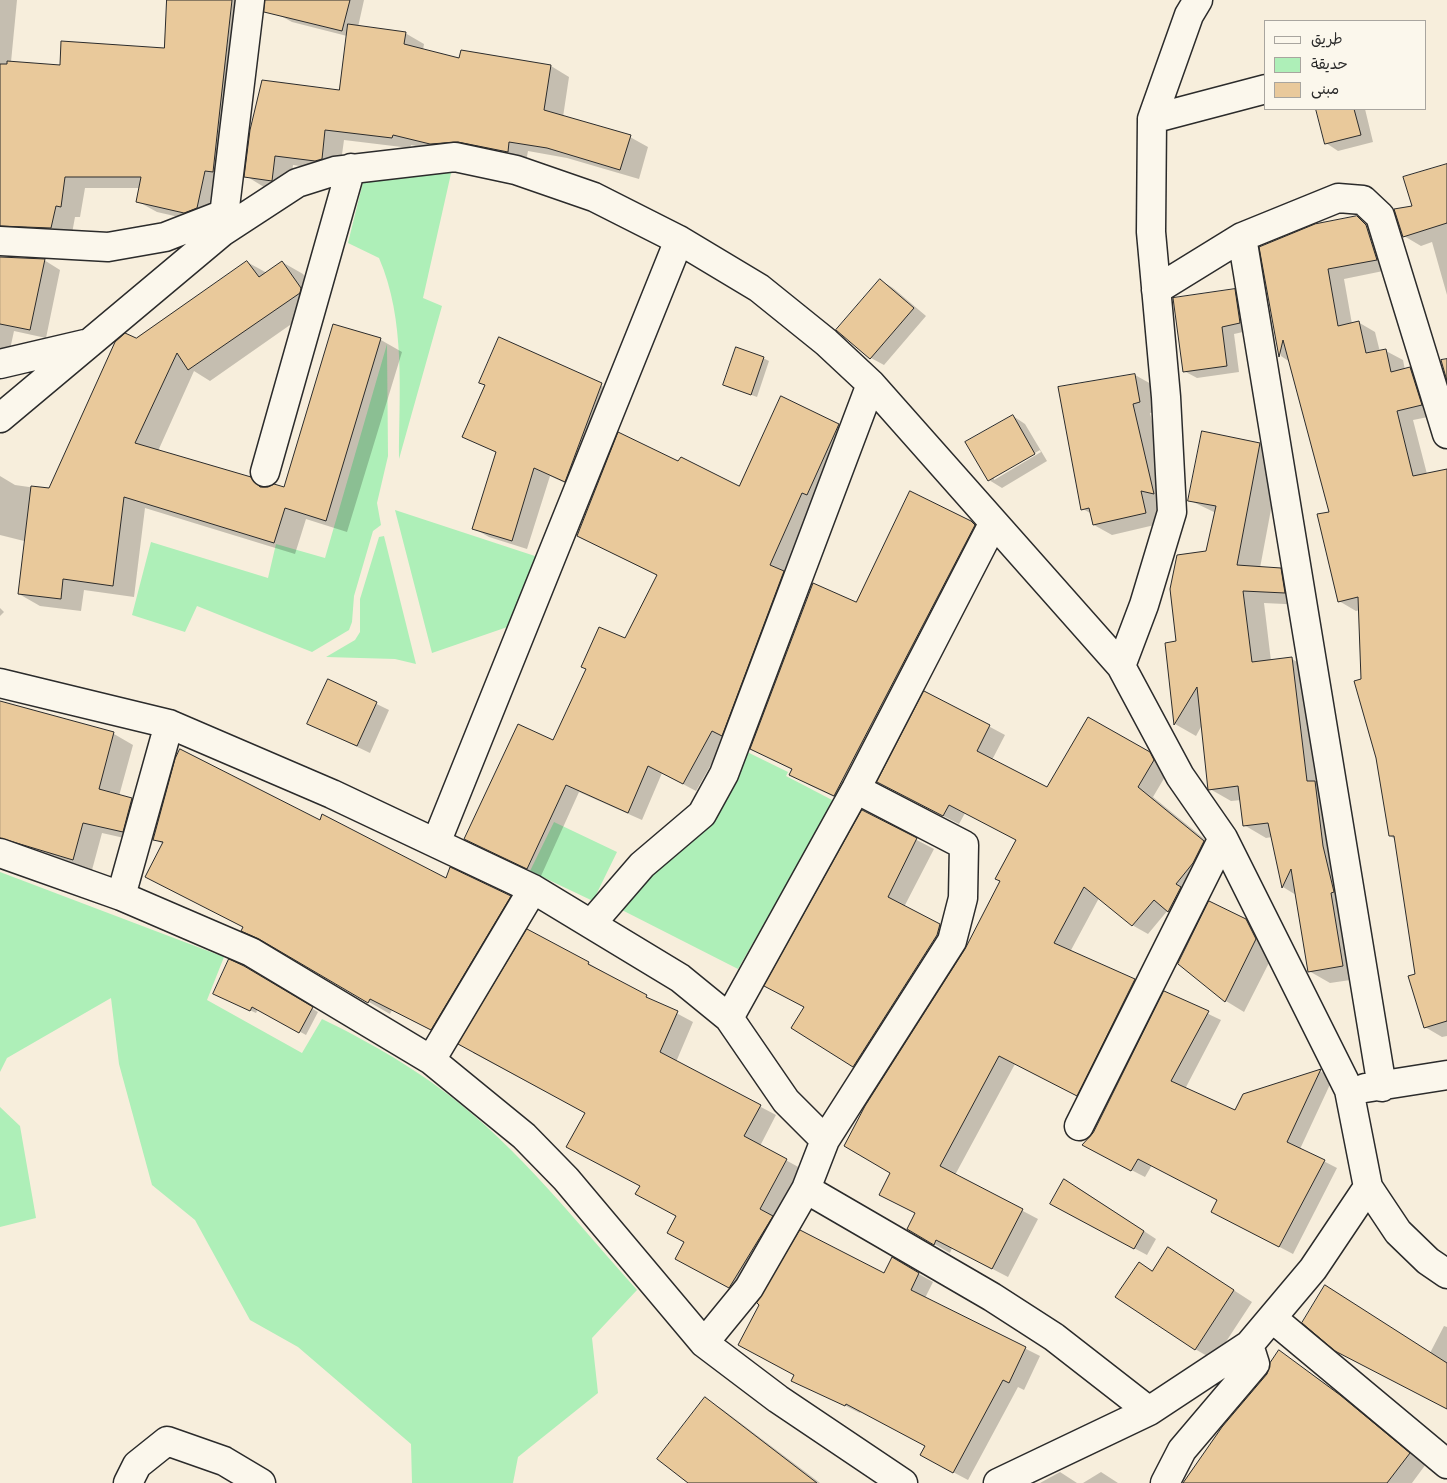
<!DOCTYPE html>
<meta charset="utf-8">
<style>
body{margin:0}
#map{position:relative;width:1447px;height:1483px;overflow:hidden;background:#f7eedc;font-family:Kalam,"Playpen Sans Arabic",sans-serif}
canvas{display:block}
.legend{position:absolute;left:1264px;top:20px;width:162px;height:90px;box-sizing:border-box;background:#fbf7ec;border:1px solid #a8a59f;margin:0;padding:6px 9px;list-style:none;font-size:15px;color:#2b2b2b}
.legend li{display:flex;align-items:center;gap:10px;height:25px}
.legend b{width:25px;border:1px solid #a8a59f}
</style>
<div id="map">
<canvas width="1447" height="1483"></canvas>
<ul class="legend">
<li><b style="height:6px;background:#fbf7ec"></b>طريق</li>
<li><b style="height:14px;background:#aeefb8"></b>حديقة</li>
<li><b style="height:14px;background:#e9c99b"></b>مبنى</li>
</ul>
</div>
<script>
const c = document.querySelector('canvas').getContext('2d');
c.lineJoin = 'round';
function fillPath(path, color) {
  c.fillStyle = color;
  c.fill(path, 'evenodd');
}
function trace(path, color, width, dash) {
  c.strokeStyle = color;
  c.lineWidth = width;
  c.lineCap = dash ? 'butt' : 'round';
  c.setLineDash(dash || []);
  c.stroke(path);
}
fillPath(new Path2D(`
 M452,169L423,298L442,306L399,459C399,393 406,320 379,258L348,243L364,178Z
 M387,344L388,456L377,503L381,525L373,531L354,596L352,622L349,630L312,652L197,606L185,632L132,615L151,542L268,578L276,544L325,558Z
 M395,510L544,559L519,623L432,653Z
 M384,536L416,664L395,659L326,657L355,640L360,632V599L379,537Z
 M743,750L788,772L786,776L834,801L738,969L616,907Z
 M554,822L617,852L593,901L530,871Z
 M0,872L224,957L207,1000L302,1053L322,1019C362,1038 411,1066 446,1093C519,1148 577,1223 637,1290L592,1338L598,1393L518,1457L513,1483H412L411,1444L298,1347L250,1320L195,1220L152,1185L119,1064L111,998L7,1058L0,1072Z
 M0,1107L20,1126L36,1218L0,1227Z`), '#aeefb8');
fillPath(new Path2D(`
 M0,0H17L11,62L61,66L165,49L168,0H252L233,183L205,223L157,212L137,201L140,188H85L80,217H75L71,239L26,236L0,221Z
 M283,0H364L358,27L405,33L424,44L423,50L460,60L462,52L551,66L569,77L563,117L630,137L648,147L639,179L567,158L528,151L526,162L450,154L411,145L410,148L344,140L340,169L334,171L293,165L290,190L264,187L246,176L340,92L347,36L292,22L279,15Z
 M1317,109H1365L1373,142L1338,151L1326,143Z
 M1447,165V295L1432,242L1421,246L1404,236L1414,207Z
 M1357,218L1374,228L1393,269L1344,279L1352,324L1358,322L1375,332L1380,352L1386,351L1403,360L1405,370L1410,369L1427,378L1438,415L1413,420L1427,474L1447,470V1036L1442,1037L1425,1027L1395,839L1390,836L1363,680L1360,610L1356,611L1339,601L1330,513L1290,362L1281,356L1261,248Z
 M0,258L44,260L60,270L46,338L14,331L9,354L0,353Z
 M247,262L267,273L282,262L303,274L321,301L320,304L210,381L194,371L158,451L250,478L267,488L285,489L334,326L381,340L402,352L347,532L306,519L295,554L145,508L134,597L84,590L81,611L40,606L19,594L28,542L0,535V476L15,485L50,490L136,340Z
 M880,280L893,288L926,316L884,365L871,358L838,330Z
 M1234,290L1247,297L1252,330L1234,334L1239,372L1197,378L1184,371Z
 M500,339L617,393L580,490L550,476L527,549L489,537L473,528L497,453L464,436L486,386Z
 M763,358L769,361L757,397L725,385Z
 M1135,375L1153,385L1157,412L1150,413L1171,503L1163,523L1112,535L1094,525L1092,514L1083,509Z
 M781,398L852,433L816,500L784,572L797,580L726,738L696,791L662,773L642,820L579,792L541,876L465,838L554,742L625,640L658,576L592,543L679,463L739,488Z
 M1013,416L1025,424L1047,461L1002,488L989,480L967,443ZM1040,450L1041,452L994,480V477Z
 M1260,444L1281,456L1260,568L1280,569L1302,582L1305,605L1264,603L1271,661L1292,659L1313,671L1364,978L1330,983L1309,971L1296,895L1283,887L1272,837L1266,838L1244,825L1241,800L1231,801L1210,789L1202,725L1196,736L1175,724L1166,644L1178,642L1207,552L1216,513L1189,500Z
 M971,522L990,533L853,806L809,785L791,774L793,770L752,749L857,603Z
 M0,608L4,612L0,616Z
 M329,681L389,710L370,753L322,730Z
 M925,692L1005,735L992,760L1048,789L1089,718L1165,763L1169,770L1153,797L1219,851L1184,920L1168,910L1148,934L1132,925L1099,898L1070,952L1150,989L1093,1103L1015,1064L955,1175L1038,1219L1008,1277L952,1248L950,1253L908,1229L917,1214L892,1172L966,950L1001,880L1017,840L965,813L959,824L894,791Z
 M0,702L114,734L133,745L119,796L132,799L151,810L142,842L102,833L92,870L25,848L0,846Z
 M863,812L934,849L904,907L956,935L870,1076L792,1027L805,1007Z
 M320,821L446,879L510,897L531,909L452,1041L392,1010L390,1014L243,930L244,927L163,844L154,839Z
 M1246,920L1265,932L1275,951L1244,1012L1226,1001L1179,963Z
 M588,963L604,972L603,974L693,1022L676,1062L776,1115L760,1146L802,1169L745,1296L692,1267L677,1216L641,1186L586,1113L473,1053Z
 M243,967L318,1012L306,1035L258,1009L256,1013L221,997Z
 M1164,993L1221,1020L1185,1089L1236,1112L1244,1095L1320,1071L1333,1078L1300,1149L1337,1168L1293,1254L1226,1219L1219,1200L1152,1165L1145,1177L1096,1152L1094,1134Z
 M1077,1187L1156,1239L1147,1255L1064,1211Z
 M892,1259L933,1282L925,1298L1040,1356L1024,1390L1018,1387L968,1480L936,1463L926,1446L861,1411L860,1413L793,1380L884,1274Z
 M1187,1260L1252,1302L1214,1360L1195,1349Z
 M1444,1326L1447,1327V1408L1430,1353Z
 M1280,1352L1357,1406L1426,1464L1412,1483H1199L1188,1475L1223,1428L1268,1375Z
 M705,1399L722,1409L820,1483H690Z
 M1060,1472L1077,1483H1040Z
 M1101,1472L1118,1483H1083Z`), '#0003');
const building = new Path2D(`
 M167,0H232L213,172L205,171L197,208L184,213L136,202L141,177H65L61,207L56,206L51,228L0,226V64H7V61L60,65L61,41L164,48Z
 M265,0H350L342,31L264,12Z
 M348,24L406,32L404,44L459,58L461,50L551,65L544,110L631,135L620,170L547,148L509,142L508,152L458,142L430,144L393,135L392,138L325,130L322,159L315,161L275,156L272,181L244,177L250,130L262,80L339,90Z
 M1316,109H1354L1361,135L1325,144Z
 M1447,164V223L1403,237L1394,209L1412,206L1403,177Z
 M1357,216L1366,225L1377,260L1328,269L1338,326L1359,321L1366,353L1386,349L1391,372L1410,367L1422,405L1397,411L1413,476L1447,469V1021L1424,1028L1408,976L1415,974L1394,836H1389L1376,758L1354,681L1361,679L1358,597L1338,602L1317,514L1329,512L1283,340L1279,357L1259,247L1315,224Z
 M0,257L45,259L30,330L0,324Z
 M247,261L259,277L282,261L301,288L300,293L188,370L177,353L135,443L251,477L260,487H268L274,484L284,487L333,324L381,338L326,521L285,508L274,543L124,497L113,586L63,579L61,599L18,594L31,486L49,488L115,342L125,333L136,338Z
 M880,279L914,308L870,359L836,330Z
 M1235,289L1240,323L1222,327L1227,366L1183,372L1173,298Z
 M499,337L602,383L565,482L534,468L512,541L472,529L496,452L462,437L485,385L479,383Z
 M736,347L764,357L751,395L723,385Z
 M1447,359V381L1441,360Z
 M1135,374L1140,402L1133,404L1154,494L1141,491L1146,513L1093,525L1089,508L1081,510L1058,387Z
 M781,396L839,424L807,495L802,493L770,565L784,571L722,736L712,731L683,784L648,766L628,813L566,785L527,869L464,839L518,724L553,740L586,669L581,667L599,627L625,638L657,575L577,536L618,432L678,461L681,457L739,486Z
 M1013,415L1035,454L988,481L965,442Z
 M1202,431L1260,443L1237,565L1281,568L1285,593L1243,591L1252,662L1292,657L1307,781H1315L1323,846L1334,892L1331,893L1343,966L1308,972L1291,869L1282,888L1268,823L1243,826L1238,786L1208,790L1197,687L1174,725L1165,643L1176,641L1170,589L1177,555L1206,551L1216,506L1188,501Z
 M910,491L971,521L975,525L834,796L789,775L792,769L750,749L813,583L856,602Z
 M328,679L377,702L357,746L307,724Z
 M924,691L990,725L977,751L1047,787L1088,717L1150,752L1154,760L1138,787L1204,841L1193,863L1176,884L1181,887L1168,912L1154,900L1132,926L1084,887L1054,943L1135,979L1077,1096L999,1056L940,1166L1023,1209L992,1269L936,1240L934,1245L907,1229L915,1213L879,1195L890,1173L844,1146L865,1106L965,949L1000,881L995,879L1016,840L949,805L943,816L877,782Z
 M0,701L114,732L99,789L132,798L123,832L83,823L73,860L0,838Z
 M180,749L320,820L322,814L446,878L450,867L511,896L431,1030L370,999L368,1003L259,939L241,931L243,927L145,877L163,842L153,840L175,759Z
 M862,810L917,838L888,897L940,924L937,935L853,1067L791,1028L804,1007L764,986Z
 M1209,901L1246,919L1256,939L1225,1002L1178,964Z
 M527,929L589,962L588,964L647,995L646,997L678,1011L660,1052L761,1105L744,1136L787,1159L760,1209L773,1216L729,1288L675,1259L684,1242L667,1233L676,1216L635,1194L640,1186L566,1147L585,1113L458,1044Z
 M229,959L244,966L313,1007L299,1033L252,1007L250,1011L213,994Z
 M1164,991L1209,1011L1171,1081L1235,1110L1243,1094L1321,1069L1287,1142L1325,1160L1279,1247L1211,1212L1217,1200L1138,1159L1131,1171L1082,1145L1093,1133Z
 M1064,1179L1144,1231L1134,1249L1050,1204Z
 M800,1230L884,1273L892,1257L919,1273L911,1290L1026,1347L1009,1383L1003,1380L953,1473L920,1455L925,1446L846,1404L845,1406L791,1381L794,1375L738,1345L759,1305L757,1303Z
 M1168,1247L1234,1290L1195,1350L1115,1297L1139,1262L1152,1271Z
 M1325,1285L1447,1363V1409L1335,1351L1302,1323Z
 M1279,1350L1340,1395L1410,1453L1387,1483H1183L1222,1427L1267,1374L1270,1363Z
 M705,1397L817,1483H688L657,1459Z`);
fillPath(building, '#e9c99b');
trace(building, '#2b2b2b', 1);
const minor = new Path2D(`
 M1198,0L1189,15L1152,119L1151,232L1166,397L1172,512L1144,605L1121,666L1180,776L1223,838L1349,1090L1368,1187L1398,1232L1428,1261L1447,1274
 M1152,119L1266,89
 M222,232L250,0
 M1242,237L1382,1087
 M0,241L108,247L165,237L224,214
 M1156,290L1242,237L1338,198L1363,200L1380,216L1447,434
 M0,364L85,344
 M0,418L222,232L297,183L335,171L455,157L516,170L594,197L679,240L759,288L826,342L871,384L1121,666
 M265,472L351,168
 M0,683L169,724L332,794L533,889L680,978L729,1018L786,1101L825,1140
 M436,843L679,240
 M0,853L121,896L251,952L431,1060L524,1136L566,1179L704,1343L778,1399L903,1483
 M121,896L169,724
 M591,924L642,865L702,814L724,774L871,384
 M729,1018L856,789L993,524
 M431,1060L533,889
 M1365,1088L1447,1075
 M1079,1126L1223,838
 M806,1189L992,1297L1054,1337L1149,1411
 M1272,1318L1447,1464
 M704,1343L749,1288L806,1189L825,1140L952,941L963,898L964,845L856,789
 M128,1483L137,1465L167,1441L224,1461L261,1483
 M998,1483L1149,1411L1249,1345L1313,1269L1368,1187
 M1165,1483L1182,1450L1255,1364L1249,1345`);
trace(minor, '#2b2b2b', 31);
trace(minor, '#fbf7ec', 28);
</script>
